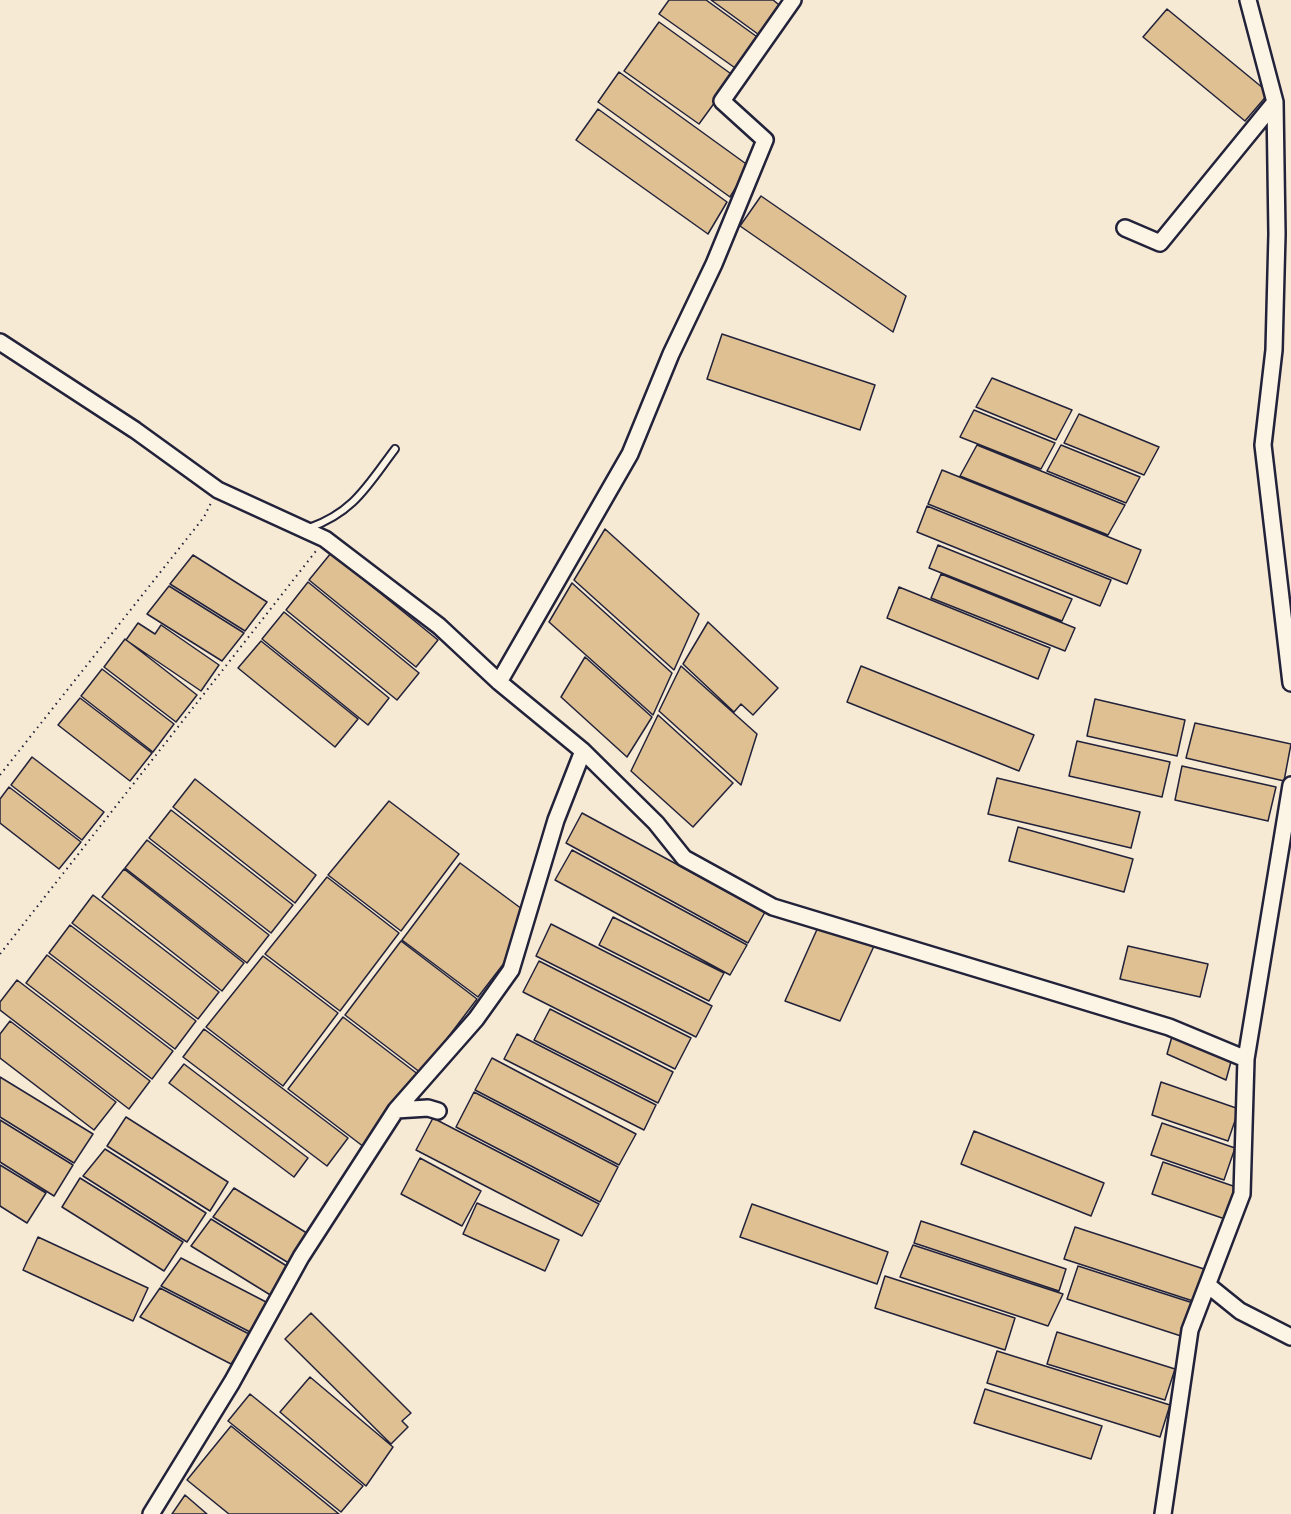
<!DOCTYPE html>
<style>
body{margin:0}
canvas{display:block;background:#f6ead4}
</style>
<canvas width="1291" height="1514"></canvas>
<script>
const c = document.querySelector('canvas').getContext('2d');
c.lineJoin = 'round';
function fillPath(path, color) {
  c.fillStyle = color;
  c.fill(path, 'evenodd');
}
function trace(path, color, width, dash) {
  c.strokeStyle = color;
  c.lineWidth = width;
  c.lineCap = dash ? 'butt' : 'round';
  c.setLineDash(dash || []);
  c.stroke(path);
}
const building = new Path2D(`
 M669,0H706L760,39L738,70L659,14Z
 M711,0H773L783,8L762,37Z
 M1167,9L1269,93L1245,121L1143,37Z
 M659,22L734,76L699,124L624,71Z
 M619,72L749,166L730,197L598,102Z
 M598,109L727,202L708,234L576,140Z
 M761,196L906,296L893,332L740,226Z
 M722,334L875,385L860,430L707,379Z
 M992,378L1072,410L1056,440L976,407Z
 M974,410L1055,443L1041,469L960,437Z
 M1079,414L1159,447L1144,475L1064,443Z
 M977,445L1125,505L1108,535L960,476Z
 M1061,445L1140,477L1126,503L1047,471Z
 M942,470L1141,550L1127,584L928,504Z
 M927,506L1111,580L1100,606L917,532Z
 M605,529L699,614L674,670L574,580Z
 M938,545L1072,599L1062,621L929,568Z
 M331,553L438,640L416,667L309,580Z
 M193,555L267,602L245,631L170,584Z
 M941,574L1075,628L1065,651L931,598Z
 M308,582L419,673L397,700L286,610Z
 M572,583L672,673L653,715L549,622Z
 M169,586L244,633L222,661L147,614Z
 M899,587L1050,648L1038,679L887,618Z
 M284,612L389,698L368,725L262,639Z
 M708,622L778,688L753,715L741,704L734,712L683,664Z
 M138,623L155,634L161,625L219,665L201,691L126,640Z
 M125,639L197,695L176,722L104,667Z
 M261,641L358,719L335,747L238,668Z
 M585,657L652,717L627,757L561,697Z
 M681,666L757,734L741,785L659,711Z
 M861,666L1034,735L1019,771L847,702Z
 M102,669L174,724L153,752L81,696Z
 M80,698L152,753L130,781L58,725Z
 M1095,699L1185,720L1177,756L1087,736Z
 M658,715L733,783L693,827L631,771Z
 M1195,723L1291,744L1284,781L1186,758Z
 M1077,741L1170,762L1162,797L1069,776Z
 M32,757L104,812L82,840L11,785Z
 M1182,766L1276,787L1268,821L1175,800Z
 M997,778L1140,812L1131,848L988,814Z
 M195,779L316,875L295,903L173,807Z
 M9,787L81,842L59,869L0,823V799Z
 M389,801L459,854L401,931L328,875Z
 M171,810L293,905L271,933L149,838Z
 M582,813L765,912L748,943L566,843Z
 M1018,827L1133,859L1124,892L1009,861Z
 M147,840L269,935L247,963L125,868Z
 M572,850L747,945L730,975L555,880Z
 M460,863L526,912L508,958L478,997L402,940Z
 M124,869L244,963L222,991L102,897Z
 M327,877L399,933L340,1011L265,954Z
 M93,895L219,992L198,1019L72,923Z
 M613,917L724,973L709,1001L599,945Z
 M551,924L712,1006L696,1037L536,956Z
 M70,925L196,1021L175,1049L49,953Z
 M819,925L874,946L840,1021L785,1001Z
 M401,941L477,999L421,1073L345,1015Z
 M1128,946L1208,964L1200,997L1120,979Z
 M47,955L173,1051L152,1079L26,983Z
 M263,956L338,1013L283,1086L206,1027Z
 M539,961L691,1038L675,1069L523,992Z
 M17,980L150,1081L129,1109L0,1010V1002Z
 M550,1009L673,1072L658,1103L534,1040Z
 M343,1017L419,1075L364,1147L288,1089Z
 M10,1021L116,1102L94,1130L0,1058V1034Z
 M204,1029L348,1138L327,1166L183,1057Z
 M1173,1033L1232,1058L1226,1080L1167,1054Z
 M517,1034L656,1105L644,1130L504,1059Z
 M492,1058L636,1134L619,1165L475,1090Z
 M184,1064L308,1158L294,1177L169,1083Z
 M0,1077L93,1134L74,1163L0,1117Z
 M1161,1082L1239,1109L1228,1141L1152,1115Z
 M474,1092L618,1167L600,1202L456,1127Z
 M126,1117L228,1182L210,1211L107,1146Z
 M433,1118L599,1204L582,1236L416,1150Z
 M0,1120L73,1165L54,1196L0,1162Z
 M1162,1123L1235,1148L1224,1180L1151,1155Z
 M974,1131L1104,1183L1091,1216L961,1164Z
 M105,1149L206,1213L187,1242L83,1176Z
 M420,1158L481,1191L462,1226L401,1194Z
 M1163,1162L1236,1187L1225,1219L1152,1194Z
 M0,1165L46,1193L27,1223L0,1206Z
 M80,1178L183,1242L164,1271L62,1207Z
 M234,1188L310,1235L292,1265L213,1217Z
 M477,1203L559,1240L545,1271L463,1234Z
 M752,1204L888,1252L877,1284L740,1237Z
 M211,1219L290,1268L272,1296L191,1246Z
 M921,1221L1066,1269L1059,1291L914,1243Z
 M1075,1227L1204,1269L1193,1301L1064,1259Z
 M38,1237L148,1288L133,1321L23,1270Z
 M913,1245L1063,1294L1048,1326L900,1277Z
 M181,1258L268,1303L252,1333L161,1286Z
 M1078,1266L1193,1303L1181,1336L1067,1299Z
 M885,1276L1015,1318L1005,1350L875,1308Z
 M160,1288L251,1335L231,1364L140,1317Z
 M311,1313L411,1413L402,1421L408,1427L391,1444L285,1339Z
 M1057,1332L1175,1369L1165,1400L1047,1364Z
 M997,1351L1170,1405L1160,1437L987,1383Z
 M310,1377L393,1447L366,1486L280,1412Z
 M985,1389L1102,1426L1091,1459L974,1423Z
 M250,1394L363,1486L341,1512L228,1421Z
 M231,1426L339,1514H229L187,1480Z
 M185,1495L207,1514H172Z`);
fillPath(building, '#dfc092');
trace(building, '#22223b', 1.5);
const service = new Path2D(`
 M309,528C354,512 367,486 395,449`);
const tertiary = new Path2D(`
 M1275,102L1277,234L1274,350L1263,445L1291,683
 M1125,228L1160,243L1275,102L1248,0
 M0,342L135,430L218,490L325,539L439,626L499,682L583,751L556,820L511,970L476,1019L396,1110L428,1108L438,1111
 M499,682L630,454L671,354L714,264L765,140L722,101L793,0
 M583,751L656,823L684,858L773,907L1169,1027L1246,1059
 M1209,1286L1240,1311L1291,1337
 M151,1514L232,1382L301,1257L396,1110
 M1163,1514L1190,1330L1242,1194L1246,1059L1291,785`);
trace(service, '#22223b', 10);
trace(tertiary, '#22223b', 20);
trace(new Path2D(`
 M0,775L204,517L211,503
 M0,954L316,551`), '#22223b', 2, [1.5, 4.5]);
trace(service, '#fcf5e5', 6);
trace(tertiary, '#fcf5e5', 15);
</script>
